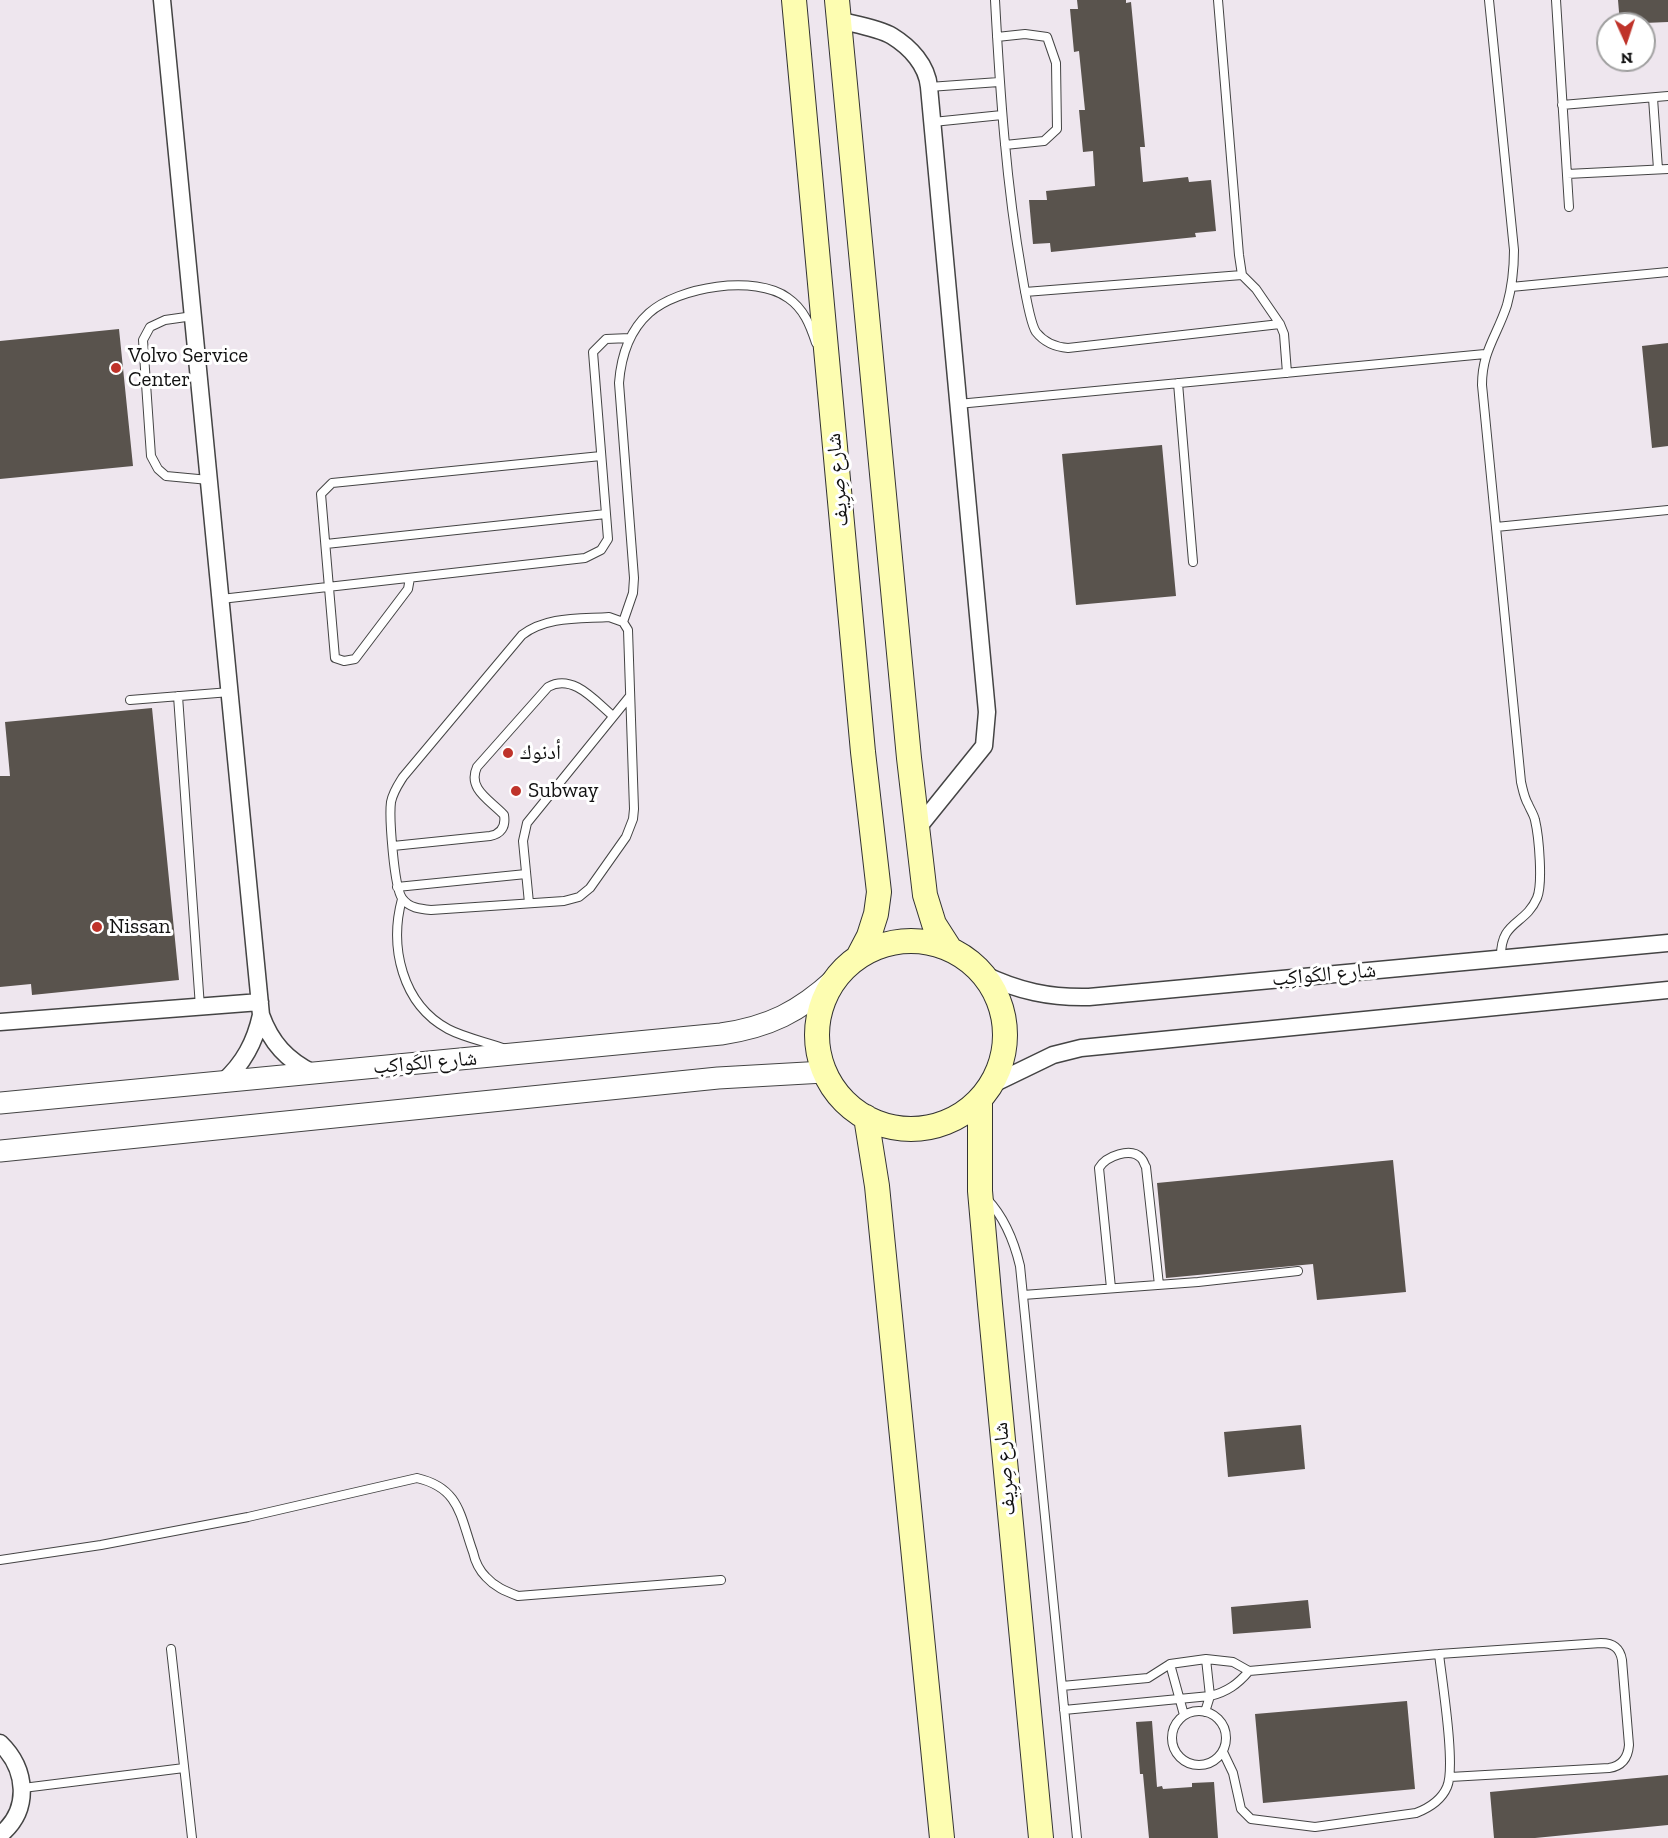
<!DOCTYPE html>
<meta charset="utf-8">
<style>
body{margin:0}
#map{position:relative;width:1668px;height:1838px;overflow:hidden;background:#fffef4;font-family:"Zilla Slab",serif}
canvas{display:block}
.north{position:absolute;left:1596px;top:12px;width:60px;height:60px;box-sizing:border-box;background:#fff;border:2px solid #a0a0a0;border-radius:50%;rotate:177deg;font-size:16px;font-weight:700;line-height:24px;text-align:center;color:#111}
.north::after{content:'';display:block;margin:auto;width:21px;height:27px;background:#bf332a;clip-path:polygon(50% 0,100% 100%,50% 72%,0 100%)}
</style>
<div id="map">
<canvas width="1668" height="1838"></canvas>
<div class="north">N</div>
</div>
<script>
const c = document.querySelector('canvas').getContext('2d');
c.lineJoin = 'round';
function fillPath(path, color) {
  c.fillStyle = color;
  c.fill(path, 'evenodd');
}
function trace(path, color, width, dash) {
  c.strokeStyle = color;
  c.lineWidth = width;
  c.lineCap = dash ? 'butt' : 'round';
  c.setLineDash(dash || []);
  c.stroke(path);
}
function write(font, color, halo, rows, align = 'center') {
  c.font = font + ' "Zilla Slab","Noto Naskh Arabic",serif';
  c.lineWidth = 6;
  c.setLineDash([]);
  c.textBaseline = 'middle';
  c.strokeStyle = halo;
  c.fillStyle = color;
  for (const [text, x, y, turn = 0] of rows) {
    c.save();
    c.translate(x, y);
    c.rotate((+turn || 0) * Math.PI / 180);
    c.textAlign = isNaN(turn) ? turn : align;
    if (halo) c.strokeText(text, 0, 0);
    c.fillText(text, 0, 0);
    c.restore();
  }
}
fillPath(new Path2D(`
 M0,0H1668V1838H0ZM1608,24H1644V60H1608Z`), '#eee6ee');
fillPath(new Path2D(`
 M1077,0H1126V3L1131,2L1145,147H1140L1143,182L1188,177L1189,182L1211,180L1216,231L1195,233L1196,237L1051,252L1050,243L1033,244L1029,200H1047L1046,191L1095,186L1093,151L1083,152L1079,110H1085L1079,51L1074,52L1070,9H1078Z
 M1618,0H1668V22L1620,24Z
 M119,329L133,466L0,479V341Z
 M1668,343V446L1652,448L1642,346Z
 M1162,445L1176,596L1076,605L1062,454Z
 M152,708L179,980L32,995L31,984L0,987V776H10L5,722Z
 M1393,1160L1406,1292L1317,1300L1313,1264L1166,1278L1157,1183Z
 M1301,1425L1305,1469L1228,1477L1224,1432Z
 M1308,1600L1311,1628L1233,1634L1231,1607Z
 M1407,1701L1415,1789L1263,1803L1255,1714Z
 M1152,1721L1157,1787L1162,1786L1163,1789L1192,1787V1783L1214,1782L1218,1838H1149L1143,1774H1140L1136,1722Z
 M1668,1775V1825L1535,1838H1494L1490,1792Z`), '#59534d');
const service = new Path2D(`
 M995,0C1000,92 1006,183 1022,274C1024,286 1030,323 1036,332C1044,342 1055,347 1068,348L1280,324
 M1218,0L1239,255L1242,275L1256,289L1280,324L1284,334L1287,373
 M1489,0L1514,250C1514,269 1512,287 1507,305C1497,336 1482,351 1482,385L1521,782C1523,790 1524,797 1528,804C1530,809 1534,815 1535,820C1539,837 1543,884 1537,898C1525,926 1500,920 1501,958
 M1556,0L1569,207
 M997,37L1025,34L1047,37L1056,63L1057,129L1044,141L1005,145
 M929,87L999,82
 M1653,98L1658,169
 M1562,105L1668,96
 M933,122L1002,115
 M1567,174L1668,169
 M1511,287L1668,272
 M1025,292L1242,275
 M193,316L165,320L150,327L143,340L151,456L158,469L166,476L209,480
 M1178,383L1193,562
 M958,404L1485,354
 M1496,527L1668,510
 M326,544L606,514
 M410,578L408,589L355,659L344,661L335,658L321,494L332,483L601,456
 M221,599L585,558L601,550L608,539L593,352L606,339L630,338
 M609,617L623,622L628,630L634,809L633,819L626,837L590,888L579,897L564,901L431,910C420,909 409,908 402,898C394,887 389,817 391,802C393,792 398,785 403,777L522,635C547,616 580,619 609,617Z
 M623,622L633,593L634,578L619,383C621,357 629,331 649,313C678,287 755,274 788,298C804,309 810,325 816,343
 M178,696L200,1007
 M130,700L230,692
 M393,846L490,836C501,834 506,827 504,815C490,800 467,789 477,767L548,687C573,673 595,701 613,716
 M397,887L526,874
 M402,899C389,947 402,1004 448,1029C465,1038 487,1042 506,1049
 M529,903L523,841L527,823L630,696
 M987,1199C1005,1218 1014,1241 1020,1266L1077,1838
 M1111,1288L1099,1168C1106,1156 1131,1147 1141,1158C1144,1161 1144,1164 1146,1167L1159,1285
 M1023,1295L1198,1282L1298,1271
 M0,1560L101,1545L248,1517L417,1478C460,1488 460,1516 473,1552C475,1561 480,1571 486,1577C495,1587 505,1591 518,1596L721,1580
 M171,1649L192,1838
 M1170,1664L1184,1715
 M1062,1686L1148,1678L1170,1664L1206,1659L1233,1662L1249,1671L1439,1654L1601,1643C1613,1643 1620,1648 1622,1660L1629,1745C1628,1758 1622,1766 1609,1768L1450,1777
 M1064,1710L1210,1696C1227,1692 1238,1684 1249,1671
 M1172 1738a27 27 0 1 1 54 0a27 27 0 1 1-54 0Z
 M1205,1712L1210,1696L1206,1659
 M1223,1752L1233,1773L1241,1809L1251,1819L1315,1827L1416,1813C1429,1808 1441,1801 1447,1787C1456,1767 1442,1681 1439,1654
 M23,1788L184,1768`);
const minor = new Path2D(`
 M162,0L261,1015C271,1043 287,1060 313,1073
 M838,20C853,24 879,28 892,36C910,47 927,65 929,87L987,712L984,746L917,829
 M983,974C1018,991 1050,998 1089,997L1668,943
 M0,1022L260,1002
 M223,1082C244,1063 255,1042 261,1015
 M991,1085L1053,1055L1081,1048L1668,990
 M0,1743C27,1769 31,1810 0,1835`);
const tertiary = new Path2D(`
 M0,1103L721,1034C769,1027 799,1012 835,979
 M0,1151L718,1078L824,1072`);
const secondary = new Path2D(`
 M794,0L863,752L879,892L876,914L869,936L858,957
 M837,0L909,758L925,895L934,924L950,949
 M817 1035a94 94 0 1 1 188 0a94 94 0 1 1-188 0Z
 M980,1099V1191L990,1304L1041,1838
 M866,1117L877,1186L942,1838`);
trace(service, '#444', 10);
trace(minor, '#444', 19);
trace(tertiary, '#444', 23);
trace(secondary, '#333', 26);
trace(service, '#fff', 8);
trace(minor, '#fff', 16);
trace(tertiary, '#fff', 21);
trace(secondary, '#fdfdb1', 24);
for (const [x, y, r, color] of [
 [116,368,6,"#bf332a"],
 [508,753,6,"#bf332a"],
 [516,791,6,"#bf332a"],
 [97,927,6,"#bf332a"]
]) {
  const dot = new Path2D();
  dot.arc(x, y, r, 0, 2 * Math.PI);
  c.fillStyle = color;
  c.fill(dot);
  trace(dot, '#fff', 2);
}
write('21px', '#111', '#fff', [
 ["Volvo Service",128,356],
 ["Center",128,380],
 ["أدنوك",520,753],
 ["Subway",528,791],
 ["Nissan",109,927]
], 'left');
write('21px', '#111', '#fff', [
 ["شارع صِرِيف",838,480,-95],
 ["شارع الكَواكِب",1324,975,-5],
 ["شارع الكَواكِب",425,1063,-5],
 ["شارع صِرِيف",1005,1469,-95]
]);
</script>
